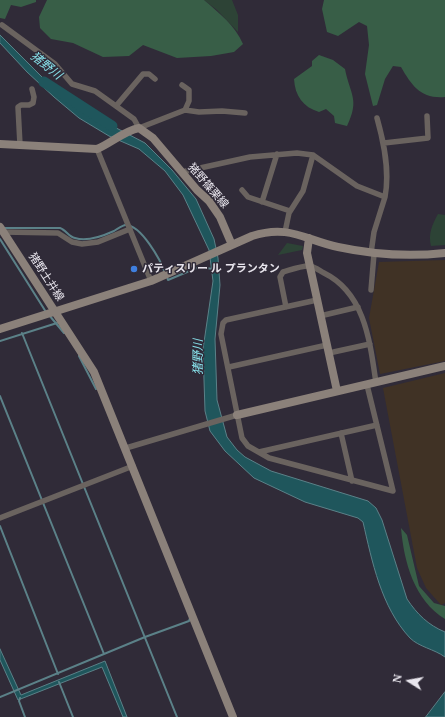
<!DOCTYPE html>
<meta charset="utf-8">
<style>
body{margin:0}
#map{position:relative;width:445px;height:717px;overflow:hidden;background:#302b38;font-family:"Noto Serif",serif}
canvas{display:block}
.north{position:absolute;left:389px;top:661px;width:40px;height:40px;-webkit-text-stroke:3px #302b38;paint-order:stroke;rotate:281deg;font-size:11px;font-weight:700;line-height:16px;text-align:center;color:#e8e5ed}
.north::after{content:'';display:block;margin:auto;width:14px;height:18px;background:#e8e5ed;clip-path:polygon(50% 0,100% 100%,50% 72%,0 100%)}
</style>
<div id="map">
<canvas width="445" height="717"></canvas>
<div class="north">N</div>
</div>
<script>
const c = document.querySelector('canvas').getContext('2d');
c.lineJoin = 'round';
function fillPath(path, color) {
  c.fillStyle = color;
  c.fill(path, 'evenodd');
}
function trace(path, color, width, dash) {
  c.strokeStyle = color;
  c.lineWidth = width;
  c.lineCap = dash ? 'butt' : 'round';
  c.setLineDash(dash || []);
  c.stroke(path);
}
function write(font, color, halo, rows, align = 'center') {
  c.font = font + ' "Noto Serif","Noto Sans JP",serif';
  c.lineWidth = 3;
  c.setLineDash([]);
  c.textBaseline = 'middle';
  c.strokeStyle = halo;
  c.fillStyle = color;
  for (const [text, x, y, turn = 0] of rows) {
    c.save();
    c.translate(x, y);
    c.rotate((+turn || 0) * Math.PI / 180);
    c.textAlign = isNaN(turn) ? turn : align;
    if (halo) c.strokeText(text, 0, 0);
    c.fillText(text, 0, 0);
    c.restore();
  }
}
fillPath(new Path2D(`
 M445,260V361L380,374L369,318L379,262Z
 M445,373V603L441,605L426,588L417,568L383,388Z`), '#403225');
fillPath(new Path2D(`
 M204,0H232L238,15V32L217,10Z
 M438,214L445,215V245L431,246C428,234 432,225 438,214Z
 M287,243L303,246L302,250L278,255Z`), '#2d4336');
fillPath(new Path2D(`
 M0,0H36V2L21,7L11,5L5,19L0,18Z
 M47,0H204C219,13 235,25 243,44L234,52L211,56L177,58L143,45L129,56L103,57L73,43L51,39L40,28L39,17Z
 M324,0H445V97C421,99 412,86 401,67L393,66L385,79L377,105L373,106L365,74L369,45L367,26L359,22L338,36L327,32L322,9Z
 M319,55L333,60L345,69C350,95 360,99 347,126L335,123L334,116L326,109L319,112C303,107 295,96 294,79L312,66V61Z
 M401,528L407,535L419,586L434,603L445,606V619C414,600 404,562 401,528Z`), '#385e47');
const water = new Path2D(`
 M0,35L56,91L101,120L145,143L172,170L196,199L214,239L218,258L220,285L215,339L217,400L227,437L237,450L245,457L271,471L368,501L376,508L382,520L407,599C417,614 428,625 445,632V657C434,649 419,647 410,638C381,607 372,561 363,522L358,518L305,502L254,478L225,451L210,431L205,411L203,349L213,281L209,250L183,195L165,171L139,149L109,136L79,118L54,97L27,72L0,43Z
 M0,649L21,695L105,661L127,717H123L102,667L18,700L0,660Z
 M445,692V717H426Z`);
fillPath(water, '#1f565c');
trace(water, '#5b8188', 1);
trace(new Path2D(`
 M3,228H60C66,230 69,237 75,238C87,242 103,236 114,231C117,229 122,226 125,225C141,224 161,261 165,273
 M0,239L46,312
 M167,277L168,280L199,267L213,269
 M49,315L64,333
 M22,333L177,717
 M0,341L57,323
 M79,356L96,389
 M0,396L104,654
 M0,526L58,674
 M59,682L73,717
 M0,697L145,637L189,621L190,618
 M20,698L19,701L25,717`), '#5b8188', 2);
trace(new Path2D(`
 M44,82L112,126`), '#1f565c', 11);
trace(new Path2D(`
 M2,25L55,64L72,84L95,91L134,119L139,128L185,110L199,112L222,111L245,113
 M182,85L189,90V101L185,110
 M116,106L143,74H149L155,79
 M377,118C384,143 390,171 385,197
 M384,143L428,138L427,116
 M20,145L18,107L21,105H29L33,103L34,97L32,89
 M97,149L151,281
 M182,172L250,157L297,153L313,155L357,186L385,197L374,232L371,253
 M242,190L248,197L290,211
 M262,202L277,154
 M3,232L58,233L72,242L82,244L98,242L130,229
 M285,232L289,213L303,191L313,155
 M371,290L374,254
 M317,300L226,320L223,323L221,334L242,438L248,446L269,458L393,491L367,385
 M286,307L280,277L283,272C290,270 303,265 310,266C315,267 320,271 324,273C365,293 370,342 376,383
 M320,316L358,307
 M329,353L370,344
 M229,367L327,345
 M341,433L352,481
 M126,448L237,415
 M259,452L377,425
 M0,518L133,466`), '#6a635f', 5.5);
trace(new Path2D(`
 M0,144L97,149C111,143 124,131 139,128L153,138L197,190L209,201L220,217L232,245
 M0,227L94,372L233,717
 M309,238L307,253L337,391
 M0,329L151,281L252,236C289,224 305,240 338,247C375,255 408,257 445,253
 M237,415L445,366`), '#8b817a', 8);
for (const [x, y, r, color] of [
 [134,269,4,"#3f7fe0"]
]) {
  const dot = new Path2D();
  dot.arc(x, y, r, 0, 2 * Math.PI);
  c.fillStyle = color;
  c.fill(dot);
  trace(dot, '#302b38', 1.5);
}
write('11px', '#e8e5ed', '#302b38', [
 ["猪野篠栗線",208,186,49],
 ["猪野土井線",46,277,57]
]);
write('bold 11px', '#e8e5ed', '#302b38', [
 ["パティスリー ル プランタン",142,269]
], 'left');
write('italic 12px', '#87e1ea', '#302b38', [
 ["猪野川",46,66,38],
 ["猪野川",199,357,-90]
]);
</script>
